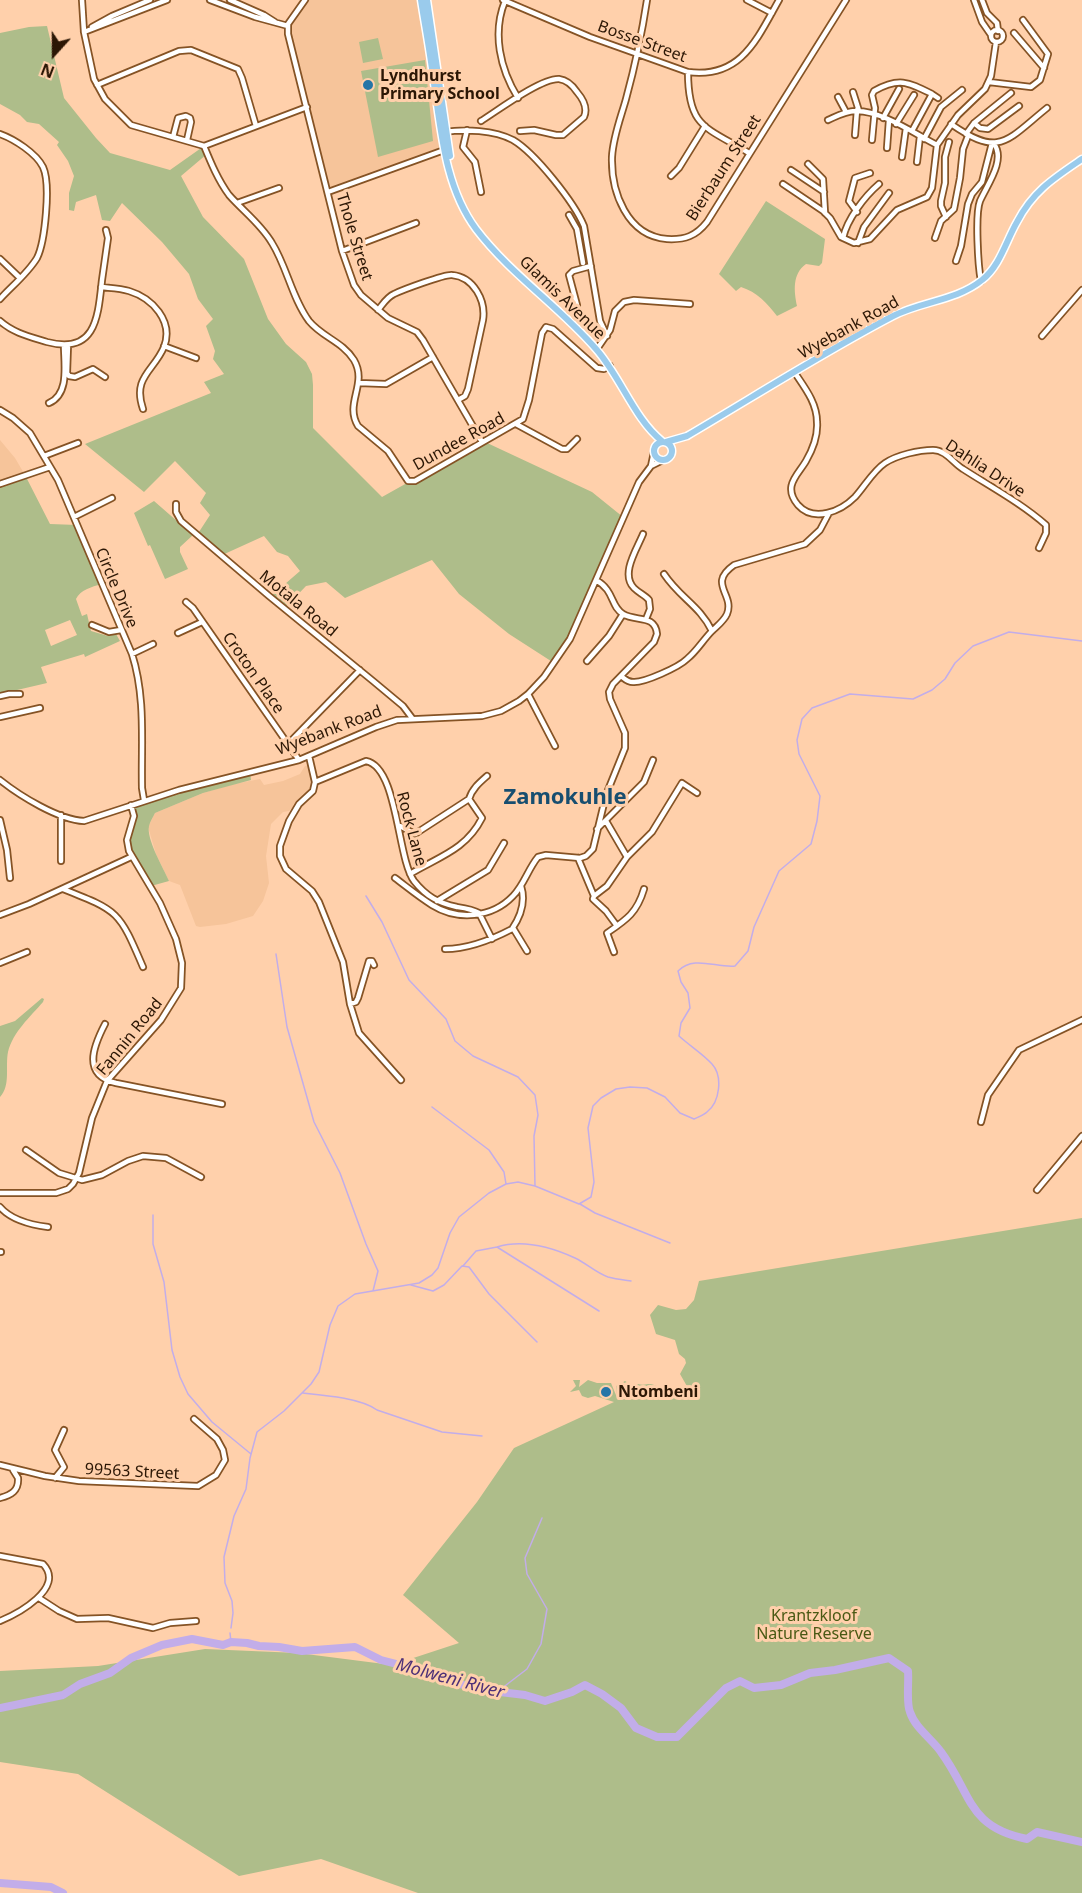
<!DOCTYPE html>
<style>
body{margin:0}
#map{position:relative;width:1082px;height:1893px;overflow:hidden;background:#ffd0ab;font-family:"Noto Sans",sans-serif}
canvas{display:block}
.north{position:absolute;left:24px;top:24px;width:60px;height:60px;-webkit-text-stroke:4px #ffd0ab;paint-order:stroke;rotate:201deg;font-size:16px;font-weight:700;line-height:24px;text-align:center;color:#2c1705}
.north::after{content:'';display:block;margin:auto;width:21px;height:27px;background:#2c1705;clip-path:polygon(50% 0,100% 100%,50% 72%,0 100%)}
</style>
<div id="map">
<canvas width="1082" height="1893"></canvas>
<div class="north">N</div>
</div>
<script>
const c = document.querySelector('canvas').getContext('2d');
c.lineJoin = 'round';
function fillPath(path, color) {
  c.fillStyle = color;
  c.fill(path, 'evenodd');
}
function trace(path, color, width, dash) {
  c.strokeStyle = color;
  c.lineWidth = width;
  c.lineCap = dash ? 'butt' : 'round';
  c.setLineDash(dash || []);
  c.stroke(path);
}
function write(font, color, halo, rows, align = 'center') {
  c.font = font + ' "Noto Sans",sans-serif';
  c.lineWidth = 6;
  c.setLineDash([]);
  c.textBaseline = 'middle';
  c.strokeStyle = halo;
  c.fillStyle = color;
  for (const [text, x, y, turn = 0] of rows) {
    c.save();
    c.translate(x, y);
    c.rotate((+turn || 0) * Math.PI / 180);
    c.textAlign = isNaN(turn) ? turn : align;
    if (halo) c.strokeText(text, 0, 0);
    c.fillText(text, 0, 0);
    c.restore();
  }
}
fillPath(new Path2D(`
 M305,0H421L445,150L328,191L288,26Z
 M0,440L15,458L25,475L0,484Z
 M310,764L313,788L289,811L283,812L271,824L266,856L269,883L263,901L253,916L226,924L200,927L196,926L180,885L169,881L156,854L148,827L155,813L203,793L234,784L260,779L264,785L283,781L300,774L305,766Z`), '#f6c49a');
fillPath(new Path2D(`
 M47,26L64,98L96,138L110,153L170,170L204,146L207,154L181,176L203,217L244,259L268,319L286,344L306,362L312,374L313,385V428L382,497L407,483H413L485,442L592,492L623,517L575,629L554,663L509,634L459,594L432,560L345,598L326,582L306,586L284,609L270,597L300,571L288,556L277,552L264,536L220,556L197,535L210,515L200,503L206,493L175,461L144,492L85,444L211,393L204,382L224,374L213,359L215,351L206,326L213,319L198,299L189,274L162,242L122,203L110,221L102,220L96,195L76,202L74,211L69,210V193L74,176L68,161L57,145L59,142L39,124L27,122L20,115L0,104V33L29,27Z
 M378,38L383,59L363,63L359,42Z
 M425,60L433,141L378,157L361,71Z
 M766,201L825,239L822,263L819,266L806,264C792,274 794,291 797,306L777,316C767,303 757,292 741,287L736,291L719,274Z
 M25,475L50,524L77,525L101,584C92,587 80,590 76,599L82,616L87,614L91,631L108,636L116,634L120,641L85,657L84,654L41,667L47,683L0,694V484ZM70,620L77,635L51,646L45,630Z
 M154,501L193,535L180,547V552L188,569L165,579L150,545L148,546L134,513Z
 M250,772L251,780L203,793L155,813C153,817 150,822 149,826C146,839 164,869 169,881L151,886L128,845L133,816L131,804Z
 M42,998L44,999L43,1002C30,1017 13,1032 8,1052C5,1067 11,1085 0,1097V1026L15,1021Z
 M1082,1218V1893H418L321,1859L239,1876L78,1774L0,1762V1671L98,1666L205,1649L298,1653L392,1665L459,1643L403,1595L477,1502L514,1448L614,1402L595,1396L588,1398L582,1396L579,1390L570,1392L576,1386L573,1380H580L579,1387L588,1380L597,1383H611L618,1400L620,1399L617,1396L616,1386L625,1381L633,1386L638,1384C641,1385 644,1385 648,1384C658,1384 665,1391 671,1398L688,1388L680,1374L686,1363L685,1359L679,1354L675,1340L656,1334L650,1315L658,1305L676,1310L686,1309L694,1300L699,1281Z`), '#aebd8a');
trace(new Path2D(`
 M366,896L382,922L409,980L446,1019L455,1041L473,1056L518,1077L535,1095L538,1115L534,1136L535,1186
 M276,954L287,1027L314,1122L340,1173L366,1244L378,1271L373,1291
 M432,1107L489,1150L504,1172L506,1184
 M580,1204L595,1213L670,1243
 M153,1215V1244L164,1282L172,1350L180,1377L188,1394L212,1422L251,1454
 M497,1247C523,1239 551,1247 575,1258C586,1263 596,1273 608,1277C615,1279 624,1280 631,1281
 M463,1266L476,1251L497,1247L599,1311
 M411,1285L433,1291L444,1285L462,1266L469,1267L489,1294L537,1342
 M303,1393C323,1395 361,1398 377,1410L442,1432L482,1436
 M231,1628L233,1613L232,1601L225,1583L224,1557L234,1516L246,1489L250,1458L257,1432L284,1411L311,1384L319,1372L330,1325L338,1306L355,1294L419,1283L432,1275L438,1268L450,1233L459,1217L489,1193L506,1184L518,1182L535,1186L579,1204L591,1197L594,1182L588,1128L593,1106L601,1098L616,1089L630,1087L647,1088L665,1097L680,1113L694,1119C698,1117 704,1115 707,1112C720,1102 723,1076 712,1064C703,1054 690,1046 679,1036L681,1023L690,1008L688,993L681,982L678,971C694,955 716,968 735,966L748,951L754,927L779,871L811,844L817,821L820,796L799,754L797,740L802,719L812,708L850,694L913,699L932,690L945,679L955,663L973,646L1009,632L1082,641
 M230,1633L231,1642
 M497,1692L527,1669L541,1644L547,1609L527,1574L525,1558L542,1518`), '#c2ade9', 1.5);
trace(new Path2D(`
 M0,1708L63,1695L80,1684L110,1673L131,1658L162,1645L192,1639L223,1645L231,1642L247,1643L259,1646L279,1647L302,1651L355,1647L381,1660L416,1669L475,1689L525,1695L545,1701L572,1692L585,1685L602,1694L621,1708L636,1728L657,1737H677L726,1688L740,1681L754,1688L781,1685L810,1673L835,1670L889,1658L908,1671C909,1682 906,1703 910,1712C915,1728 932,1739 941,1752C972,1794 967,1827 1027,1839L1037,1832L1082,1842
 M0,1883L51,1887L63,1893`), '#c2ade9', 8);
const minor = new Path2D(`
 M82,0L84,32L94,79L105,99L131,125L204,146L307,107
 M210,0L255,17L288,26
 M230,0L264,15L275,22
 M305,0L288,24V34L342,251L354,285L361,295L388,318L417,332L423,340L482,442
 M503,0L590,37L688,72C741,79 757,39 779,0
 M647,0C642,33 635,66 626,99C621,117 613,137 612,157C611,192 627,236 667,239C685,240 696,236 707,222L846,0
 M747,0L772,13
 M974,0L982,22L991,35
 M982,0L987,13L997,23L998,31
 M505,1C492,33 500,69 518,98
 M92,27L112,16L150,0
 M991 36a6 6 0 1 1 12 0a6 6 0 1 1-12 0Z
 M84,32L167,0
 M1014,33L1044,68
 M688,72C688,128 706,127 749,153
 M989,82L1031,87L1040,80L1048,54L1023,20
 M97,85L179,51L191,50L238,69L242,78L256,126
 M853,92L859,111
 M838,97L846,112
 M883,118L899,89
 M828,120C837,116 846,111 855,111C881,110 915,134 937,145
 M481,121C497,111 541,78 559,79C567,80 573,86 577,92C583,99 588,108 584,117L563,135H556L534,130L520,131
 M974,123L980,128L988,129L1019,106
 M896,124L914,95
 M951,124C1000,158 1006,141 1047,108
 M467,130L463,147L475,162L481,192
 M912,131L932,94L938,98
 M444,132C465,129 494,130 513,140C535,153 574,202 584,226L600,321L607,336
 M0,134C14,139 36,153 43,167C51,184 45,242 37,258C28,273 12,286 0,299
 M966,134L974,123L1011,93
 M855,135L857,110
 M173,137L178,118L186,116L190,118L191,122L187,140
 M924,139L941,107L962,90
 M872,140L875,108L872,95L874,91C899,77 908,82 932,94
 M204,146C211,163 218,180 229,195C243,211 261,224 272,243C287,267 292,298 309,321C322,337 343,342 354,360C368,384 344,403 358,426L388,451L408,481H415L523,419L529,400L542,333L546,327L553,329L597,368L604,369L610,366
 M887,148L889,120
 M902,157L906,128
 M917,162L920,136
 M808,164L823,179L825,213
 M791,170L824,192
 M671,176L679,168L705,126
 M783,184L823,211L830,218L841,237L854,243L870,239L897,210L927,197L932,188L937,145L958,115L985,89L991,76L996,42
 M328,192L447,149
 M237,203L279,188
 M857,212L849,201L855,178L870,173
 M569,215L577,229L583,263
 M946,217L941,206V201L945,183V157L949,142
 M843,238C847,219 865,196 879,184
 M935,238L941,221L954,209L960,178L963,149L968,136
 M858,243L864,227L889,193
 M342,251L416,223
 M0,259L20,278
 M956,261L961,246L968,204L972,194L982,182L992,143
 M981,281C978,266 975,214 980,201C987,185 1006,160 994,144
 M101,287C110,288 120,288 129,291C152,298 174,321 164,347C154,371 132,377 143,409
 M577,305L569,275L573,271L591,266
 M378,310C383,304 387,297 394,294C402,290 445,274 452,275C474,277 486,301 483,320L468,389L465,396L458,400
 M0,321C13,333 31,337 47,342C96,355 98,317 102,280C104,266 106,252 108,238L106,230
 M1042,336L1082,290
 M68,345L67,373L69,376L75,377L93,369L105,377
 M164,346L196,358
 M597,349L610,330L615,311L624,302L634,300L690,304
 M795,373C805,388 817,403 817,422C818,435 813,449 806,461C798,475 782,486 798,505C814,523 841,511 855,497C865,486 873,471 885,463C897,455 919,450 933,450C946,450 953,463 963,469C991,487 1021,503 1046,525V533L1039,548
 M359,383L386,384L433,357
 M49,403C70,394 64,364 64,345
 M0,410L13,418L30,433L58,480L132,654C146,698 141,743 142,788L144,800
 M516,424L562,449H567L577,439
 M44,456L78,443
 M651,466L654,452
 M0,484L50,467
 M176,504V512L181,521L269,596L373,681L403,706L412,718
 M74,517L112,498
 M643,534C637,549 620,574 634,588C639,593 645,595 649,600L650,609L646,619
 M664,574C680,598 700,606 712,631
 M186,602L193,608L299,760
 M92,625L109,632L121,630
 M178,633L202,622
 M132,654L153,644
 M587,661L609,636L623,614
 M621,676C625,679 627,682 633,682C644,683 679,667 687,659C697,651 703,640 712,631C717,626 724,621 727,614C735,594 707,584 734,565L805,544L820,530L829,513
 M528,694L555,746
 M0,696L9,694H20
 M0,717L40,708
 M289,743L360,670
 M309,756L315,782L366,761C398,767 397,858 414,881C426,896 438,903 457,907C464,908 472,909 479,913L492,939
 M0,780C20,796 59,820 84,821L179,790L299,760L376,727L397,720L482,716L501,711L519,701L528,694L544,677L570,639L639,482L651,466L663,460
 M315,782L313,791L299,804L289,821L280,846V856L286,869L312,891L319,902L343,962L350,1004L359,1033L401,1080
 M0,820L7,850L10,878
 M606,821L627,857
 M400,826L415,834L469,799
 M597,829L644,782L653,760
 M578,858L594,896
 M61,861V815
 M410,874C438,857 466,850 482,818L469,799C472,789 479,783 487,776
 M395,878C407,887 419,897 432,905C458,921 492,918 513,896C524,885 528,869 538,857L546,855L580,858L586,856L593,849L606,795L625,748V733L610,699L609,692L613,684L654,642L657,634C655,614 636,622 623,614C610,606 615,591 596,580
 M63,889C119,911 119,911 143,967
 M437,901L488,870L504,843
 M0,915L29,904L131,857
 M617,926L606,911L593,899L594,896L607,886L627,857L652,832L682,783L697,793
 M513,928L527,951
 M445,949C468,949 491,940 512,929C521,916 526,902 521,886
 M614,952L607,933C626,920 637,913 644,889
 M0,963L27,952
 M350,1004L356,1002L358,998L369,961H372L374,965
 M105,1024C93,1047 82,1075 116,1083L222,1104
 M981,1122L988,1095L1019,1050L1082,1020
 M26,1150L59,1173L82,1180L102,1175L128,1161L143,1156L166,1158L201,1177
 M1037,1190L1082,1136
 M0,1193H56L68,1189L73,1184L79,1173L92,1118L107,1081L161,1020L181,988L182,963L176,939L160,903L129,851L127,840L134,816L131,805
 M0,1207C11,1220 32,1225 48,1227
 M0,1252H1
 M0,1465L45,1476L79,1481L198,1486L216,1475L225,1460L223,1450L217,1439L194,1419
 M55,1478L64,1467L55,1450L64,1430
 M0,1498C11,1495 19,1491 18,1478L13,1470
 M0,1556L43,1564C66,1588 17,1614 0,1621
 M39,1598L59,1611L77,1619L108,1618L153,1628L170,1623L196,1621`);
const major = new Path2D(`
 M421,0C425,26 430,51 433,77C441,128 444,186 476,229C511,275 559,306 596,349C620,376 635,420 662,441
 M427,0L450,156
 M654 451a9 9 0 1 1 18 0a9 9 0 1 1-18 0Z
 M666,442L687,436C755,396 824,352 893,316C922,301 956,301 982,280C1000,266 1006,241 1017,222C1033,191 1054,178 1082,159`);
trace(minor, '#855325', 8);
trace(major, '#fff', 9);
trace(minor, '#fff', 4.5);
trace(major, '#9acbec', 6);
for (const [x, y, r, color] of [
 [368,85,6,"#2575a7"],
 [606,1392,6,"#2575a7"]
]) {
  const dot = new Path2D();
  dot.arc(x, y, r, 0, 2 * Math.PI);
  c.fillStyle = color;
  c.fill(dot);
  trace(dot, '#ffd0ab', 2);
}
write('16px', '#2c1705', '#ffd0ab', [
 ["Bosse Street",642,42,20],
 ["Bierbaum Street",724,168,-57],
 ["Thole Street",354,237,73],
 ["Glamis Avenue",562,298,44],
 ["Wyebank Road",849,328,-29],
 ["Dundee Road",459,442,-29],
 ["Dahlia Drive",985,469,33],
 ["Circle Drive",116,588,67],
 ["Motala Road",298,604,39],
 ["Croton Place",253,673,55],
 ["Wyebank Road",329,731,-21],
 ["Rock Lane",411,829,75],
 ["Fannin Road",130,1037,-51],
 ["99563 Street",132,1472,3]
]);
write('bold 16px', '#2c1705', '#ffd0ab', [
 ["Lyndhurst",380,76],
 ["Primary School",380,94],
 ["Ntombeni",618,1392]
], 'left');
write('16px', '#4a5914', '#ffd0ab', [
 ["Krantzkloof",814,1616],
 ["Nature Reserve",814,1634]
]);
write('italic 18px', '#4f3177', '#ffd0ab', [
 ["Molweni River",450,1679,15]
]);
write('bold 22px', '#174e70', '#ffd0ab', [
 ["Zamokuhle",565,798]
]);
</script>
